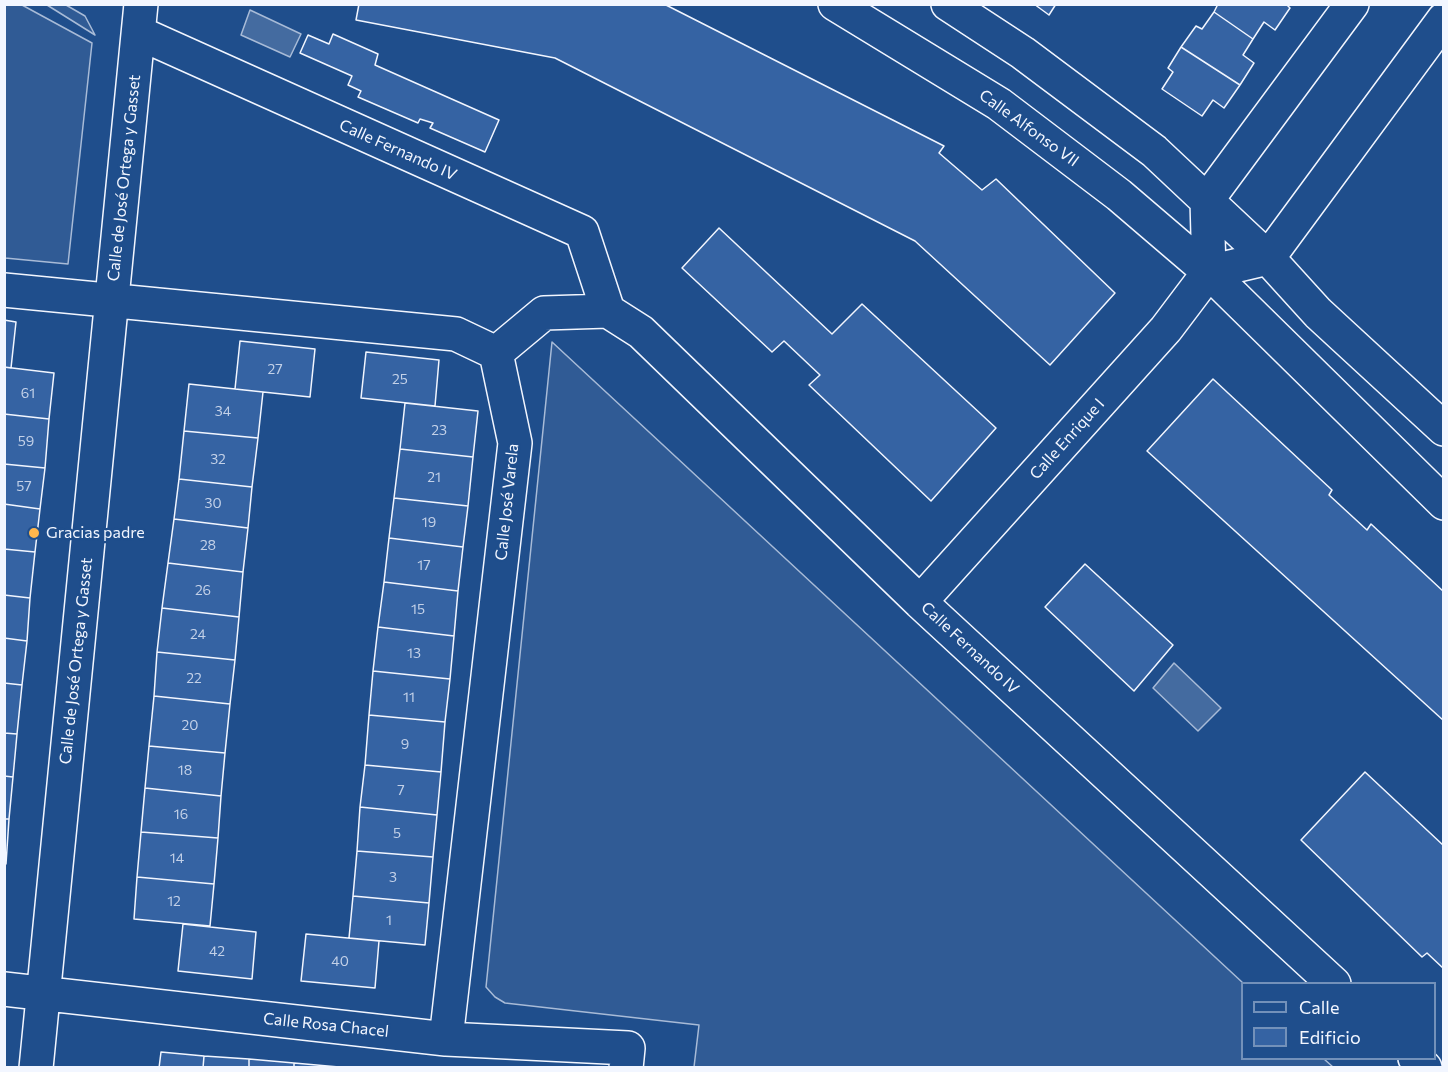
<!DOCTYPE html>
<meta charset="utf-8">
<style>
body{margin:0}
#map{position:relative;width:1448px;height:1072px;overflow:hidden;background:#1f4e8c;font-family:Commissioner,sans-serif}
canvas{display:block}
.frame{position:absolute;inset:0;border:6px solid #f2f6ff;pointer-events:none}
.legend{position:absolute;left:1241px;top:982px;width:195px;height:78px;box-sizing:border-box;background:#1f4e8c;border:2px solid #7391ba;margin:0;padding:8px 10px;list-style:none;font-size:18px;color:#f2f6ff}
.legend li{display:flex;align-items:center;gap:12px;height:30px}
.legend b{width:30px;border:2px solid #7391ba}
</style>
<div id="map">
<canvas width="1448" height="1072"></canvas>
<div class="frame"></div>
<ul class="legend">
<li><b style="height:8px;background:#1f4e8c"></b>Calle</li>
<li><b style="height:16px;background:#3563a3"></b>Edificio</li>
</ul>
</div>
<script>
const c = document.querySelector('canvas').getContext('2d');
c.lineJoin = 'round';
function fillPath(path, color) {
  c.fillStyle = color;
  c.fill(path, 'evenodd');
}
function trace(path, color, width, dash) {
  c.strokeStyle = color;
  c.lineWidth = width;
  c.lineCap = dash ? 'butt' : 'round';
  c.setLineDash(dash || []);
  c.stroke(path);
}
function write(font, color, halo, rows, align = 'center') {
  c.font = font + ' Commissioner,sans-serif';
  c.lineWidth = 4.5;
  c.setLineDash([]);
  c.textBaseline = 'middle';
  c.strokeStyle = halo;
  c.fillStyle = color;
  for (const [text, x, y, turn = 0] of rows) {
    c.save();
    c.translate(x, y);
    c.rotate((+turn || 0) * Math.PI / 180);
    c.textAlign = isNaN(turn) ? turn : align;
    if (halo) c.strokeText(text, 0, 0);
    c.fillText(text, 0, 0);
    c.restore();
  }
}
const built = new Path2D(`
 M4,5H22L92,43L68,264L5,258Z
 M47,5H66L85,16L95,35Z
 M552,342L1243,983L1242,1058L1324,1059L1333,1067H694L699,1025L505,1003L495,997L486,987Z`);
fillPath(built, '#305b95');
trace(built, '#a8bbd7', 1.5);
const water = new Path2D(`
 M250,10L301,34L290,57L241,35Z
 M1174,663L1221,708L1198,731L1153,688Z`);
fillPath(water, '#446ba0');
trace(water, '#a8bbd7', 1.5);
const building = new Path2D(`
 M359,4H664L944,146L939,153L982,190L996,179L1115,293L1050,365L915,241L555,58L356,20Z
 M1034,4H1056L1049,15Z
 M1218,4H1286L1290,8L1275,30L1264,22L1253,39L1214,12Z
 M1214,12L1253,39L1243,55L1254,63L1240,85L1181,47L1196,26L1202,29Z
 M333,34L378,54L375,65L499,120L485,152L430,128L433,123L420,119L418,123L358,97L361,91L348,85L352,76L300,53L308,35L329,44Z
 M1181,47L1240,85L1224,108L1213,100L1202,116L1162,89L1173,72L1168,68Z
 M719,228L832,334L862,304L996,428L931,501L809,385L820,375L784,341L772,352L682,268Z
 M4,320L16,322L11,368L4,367Z
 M240,341L315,349L310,397L235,389Z
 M366,352L439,360L435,406L361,398Z
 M4,367L54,373L49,419L4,414Z
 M1213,379L1332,490L1329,495L1367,530L1371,524L1444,592V721L1147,451Z
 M189,384L263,392L258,438L184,431Z
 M405,403L478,411L473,457L400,449Z
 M4,414L49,419L45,468L4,464Z
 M184,431L258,438L252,487L179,479Z
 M400,449L473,457L468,506L394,498Z
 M4,464L45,468L40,509L4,504Z
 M179,479L252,487L248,528L174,519Z
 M394,498L468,506L463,547L389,538Z
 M4,504L40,509L35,552L4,549Z
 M174,519L248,528L243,572L168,563Z
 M389,538L463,547L458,591L384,582Z
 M4,549L35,552L30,598L4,595Z
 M168,563L243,572L239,617L162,608Z
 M1085,564L1173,645L1134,691L1045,607Z
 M384,582L458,591L454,636L378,627Z
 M4,595L30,598L27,641L4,638Z
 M162,608L239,617L235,660L157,652Z
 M378,627L454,636L450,679L373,671Z
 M4,638L27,641L22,685L4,683Z
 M157,652L235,660L230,704L154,696Z
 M373,671L450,679L445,722L369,715Z
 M4,683L22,685L17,734L4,733Z
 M154,696L230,704L225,753L149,746Z
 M369,715L445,722L441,772L365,765Z
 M4,733L17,734L13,777L4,776Z
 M149,746L225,753L221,796L145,788Z
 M365,765L441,772L437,815L360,807Z
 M1365,772L1444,846V969L1427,953L1422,957L1301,840Z
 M4,776L13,777L9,819H4Z
 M145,788L221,796L218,838L141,832Z
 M360,807L437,815L433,857L357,851Z
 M4,819H9L6,864H4Z
 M141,832L218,838L214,884L137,877Z
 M357,851L433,857L429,903L353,896Z
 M137,877L214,884L210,926L134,919Z
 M353,896L429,903L425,945L349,938Z
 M183,924L256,932L252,979L178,971Z
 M306,934L379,941L375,988L301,981Z
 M161,1052L204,1056L203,1068H159Z
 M204,1056L249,1059V1068H203Z
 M249,1059L294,1063V1068H249Z
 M294,1063L339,1067V1068H294Z`);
fillPath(building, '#3563a3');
trace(building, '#f2f6ff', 1.5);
const street = new Path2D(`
 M835,4L999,104L1119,195L1209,272L1444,503
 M948,4L1023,53L1154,151L1268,258L1318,313L1444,429
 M139,33L582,232L608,311
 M1209,272L1268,258L1444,19
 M1209,272L1207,200L1352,4
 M4,290L456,334L496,353L515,443L446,1039
 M496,353L544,313L608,311L641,332L920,602L1334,984
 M920,602L1166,329L1209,272
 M4,989L446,1039L628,1048L626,1068
 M1415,1058L1425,1068
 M36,1068L141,4`);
trace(street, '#f2f6ff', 36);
trace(street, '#1f4e8c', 33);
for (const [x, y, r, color] of [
 [34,533,6,"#ffb74d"]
]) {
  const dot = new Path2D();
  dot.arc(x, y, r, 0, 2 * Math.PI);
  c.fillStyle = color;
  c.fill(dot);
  trace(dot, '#1f4e8c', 2);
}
write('14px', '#c3d1e8', null, [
 ["27",275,369],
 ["25",400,379],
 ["61",28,393],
 ["34",223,411],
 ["23",439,430],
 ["59",26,441],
 ["32",218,459],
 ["21",434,477],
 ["57",24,486],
 ["30",213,503],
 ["19",429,522],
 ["28",208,545],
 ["17",424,565],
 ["26",203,590],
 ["15",418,609],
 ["24",198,634],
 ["13",414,653],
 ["22",194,678],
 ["11",409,697],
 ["20",190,725],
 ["9",405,744],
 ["18",185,770],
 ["7",401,790],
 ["16",181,814],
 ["5",397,833],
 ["14",177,858],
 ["3",393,877],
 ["12",174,901],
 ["1",389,920],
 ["42",217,951],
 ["40",340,961]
]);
write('16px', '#f2f6ff', '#1f4e8c', [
 ["Calle Alfonso VII",1029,128,36],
 ["Calle Fernando IV",398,150,24],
 ["Calle de José Ortega y Gasset",124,178,-84],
 ["Calle Enrique I",1067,439,-48],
 ["Calle José Varela",507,502,-84],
 ["Calle Fernando IV",970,648,43],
 ["Calle de José Ortega y Gasset",76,661,-84],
 ["Calle Rosa Chacel",326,1025,6]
]);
write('16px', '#f2f6ff', '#1f4e8c', [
 ["Gracias padre",46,533]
], 'left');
</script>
